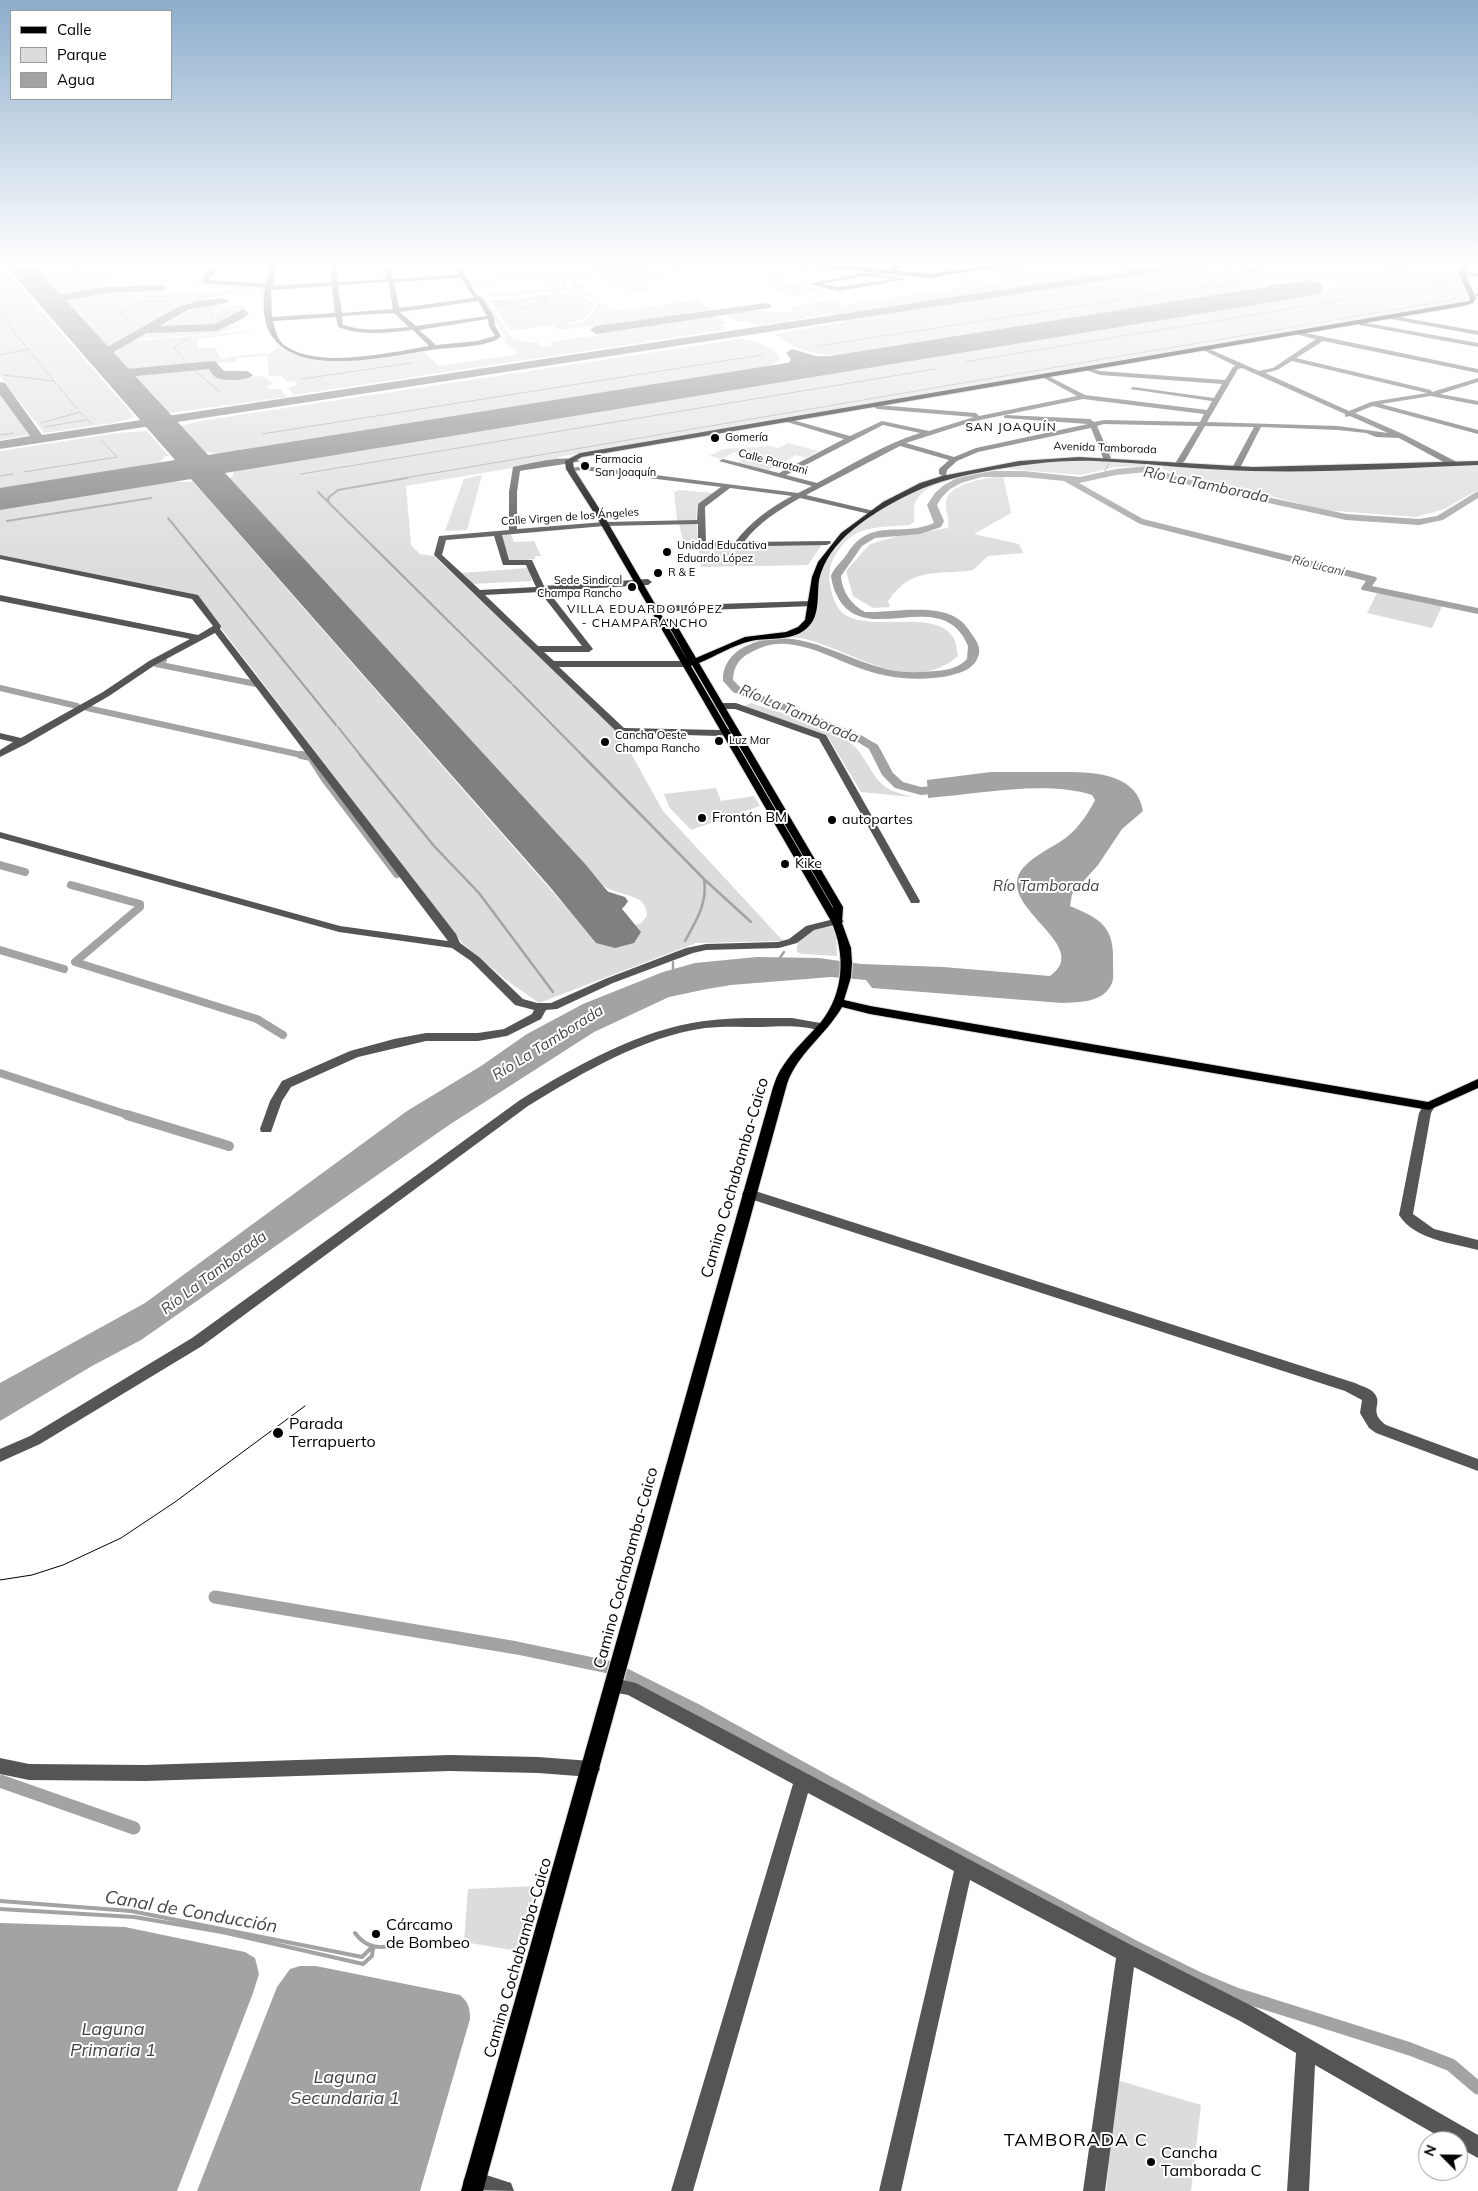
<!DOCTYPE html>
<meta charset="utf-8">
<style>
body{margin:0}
#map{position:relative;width:1478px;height:2191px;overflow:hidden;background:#fff;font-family:Mulish,sans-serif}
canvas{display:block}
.legend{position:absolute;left:10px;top:10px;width:162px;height:90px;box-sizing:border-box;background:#fff;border:1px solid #999;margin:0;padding:6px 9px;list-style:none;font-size:15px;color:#000}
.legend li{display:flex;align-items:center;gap:10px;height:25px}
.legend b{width:25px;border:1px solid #999}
.north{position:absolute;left:1418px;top:2131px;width:50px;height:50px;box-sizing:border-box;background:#fff;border:1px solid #999;border-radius:50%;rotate:293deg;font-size:14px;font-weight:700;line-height:20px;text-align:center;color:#000}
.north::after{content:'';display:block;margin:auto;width:18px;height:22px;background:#000;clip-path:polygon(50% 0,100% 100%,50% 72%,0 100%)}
</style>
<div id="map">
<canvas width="1478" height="2191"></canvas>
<ul class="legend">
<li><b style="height:6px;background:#000"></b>Calle</li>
<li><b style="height:14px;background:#dcdcdc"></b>Parque</li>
<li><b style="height:14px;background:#a3a3a3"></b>Agua</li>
</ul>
<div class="north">N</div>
</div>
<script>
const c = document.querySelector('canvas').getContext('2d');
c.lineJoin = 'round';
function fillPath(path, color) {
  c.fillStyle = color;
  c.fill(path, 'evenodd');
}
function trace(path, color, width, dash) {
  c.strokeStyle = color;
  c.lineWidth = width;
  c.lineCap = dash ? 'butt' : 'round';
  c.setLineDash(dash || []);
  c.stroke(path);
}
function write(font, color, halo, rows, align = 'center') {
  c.font = font + ' Mulish,sans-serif';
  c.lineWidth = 4;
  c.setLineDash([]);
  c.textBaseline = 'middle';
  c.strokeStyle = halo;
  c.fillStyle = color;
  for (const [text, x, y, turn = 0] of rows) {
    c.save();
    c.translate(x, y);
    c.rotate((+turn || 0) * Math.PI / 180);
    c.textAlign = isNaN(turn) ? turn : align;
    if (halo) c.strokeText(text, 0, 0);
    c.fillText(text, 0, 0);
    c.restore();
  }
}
fillPath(new Path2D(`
 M0,265H1L135,417L113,423L44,433L0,376Z
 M32,265H100L113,279L100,282L106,285L101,290L60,296Z
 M594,265L622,267L627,265L703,266C681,274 654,277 630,279C620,280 613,275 603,274C594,273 572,275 566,281L569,288L563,291L494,297H491V293L549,289L542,279L486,283L476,288L471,279L534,275L554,266L572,269Z
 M717,265H805L828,267L819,271L776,277Z
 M1014,265H1170L836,316L833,314L761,325C752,325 746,320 737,321L728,315C750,306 773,315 796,311L789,307L810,303L818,308L811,303L834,300L844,305L965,287L947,277L965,275L984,284L1010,281L989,269Z
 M1206,265H1229L1248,272L1259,270L1249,265H1461L1458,271L1469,298L1460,303L558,457L559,460L406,486L411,545L420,554L434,556L619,732L663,811L783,941L696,943L539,1003L506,980L463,944L197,597L0,556V508L166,481L193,482L593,938L641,923L647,916C647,892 619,897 604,886L228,478L232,477L234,472L246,467L1319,293L1317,291L1346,287L1329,279L1303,283L1280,279L1260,282L1244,291L843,355C819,357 793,348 774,334L845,322L843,320Z
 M684,275L647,281L650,284L647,285L654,290L644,291L636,286L643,292L633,293L617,283L620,281Z
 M203,276L200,282L204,284L264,287L266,289L265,300H260L259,290L187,286Z
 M600,276L605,277L614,284L611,285L600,276L574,280L587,290H591L595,293L591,294L599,301L596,302L585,295L566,292L573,287L570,281L572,280Z
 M777,281L823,290L821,292L791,296L768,285Z
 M173,289L178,291L177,293L182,294L221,293L224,290L247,292L226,294L184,304L108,347L63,299L106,291Z
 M563,293L582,297L595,305L583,319L569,323L570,325C581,324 597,315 598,303H602L613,311L697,300L711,311L702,314L595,329L591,326L559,330L552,325L511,331L490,300Z
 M483,299H486L512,338L525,342H537L543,347L553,346L550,342L601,335L598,332L704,317H719L727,323L720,325L727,328L724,330L294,395L288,388L297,385L294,381L287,382L282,376H269L267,355L237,358V361L233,362L130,371L111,351L132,341L265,330L197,339L199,349L215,347L221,359L229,358V357L267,353L268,355L279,346C311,370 385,355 423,351L439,366L518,354L503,340L506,339Z
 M234,305L246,307V310L239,311C231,333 175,329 156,329L191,311L205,307Z
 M241,326L245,327L231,328L219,333L138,339L153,331Z
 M740,339C752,339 778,348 780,360L765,368L225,454L204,452L180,426L200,421Z
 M208,366H211L214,377L220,378L262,376L274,384L267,385L269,389H280L287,397L169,413L131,372Z
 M0,396L29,435L0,440Z
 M147,431L169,456H165L161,462L0,490V451L117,433Z
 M788,443L819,451L806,458L796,455L767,471L736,463L749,456L735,452L721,459L709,456L723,449L771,446L778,448Z
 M1070,461H1110L1235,470L1478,464V490L1442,510L1415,517L1323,510L1237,487L1183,477L1156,466L1115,467L1081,475L1008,469L1005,467C982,472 925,478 915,503C913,510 915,516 914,522L909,525C889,527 862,525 847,540C835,552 827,566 830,584C831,593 836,609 844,614C870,633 934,608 953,637C956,642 957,650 958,656C912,696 856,653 809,640C797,636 783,638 770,639L802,630L826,561L852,530L876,513L917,489L939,481L1014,465Z
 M482,475L467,530L445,531L464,479Z
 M1003,476L1011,513L974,534L1019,544L1023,553L988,556L973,570C937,576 913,565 888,601L890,607L873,608L853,596L846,571L870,544L898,536L948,528C950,519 946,514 946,505C944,483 988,478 1003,476Z
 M679,490L714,493L697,505L696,521H677L674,492Z
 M697,523L698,544H684L679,524Z
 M500,534H511L514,542L534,541L541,556H535V559L509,561Z
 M797,544H819L821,546L808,565L701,567L698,546Z
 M529,568L532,581L472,584L460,573Z
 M1378,591L1443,604L1432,628L1367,613Z
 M751,703C782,714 820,722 848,741C864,752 868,770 881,783C888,791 902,794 912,797L861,792L828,737L744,706Z
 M716,788L721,801L754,796L760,806L691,830L669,807L664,794Z
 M832,925L836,936L837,956L802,954L797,952C795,934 818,926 832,925Z
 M536,1886L518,1951L464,1942L468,1889Z
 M1117,2080L1201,2105L1191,2191H1106Z`), '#dcdcdc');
fillPath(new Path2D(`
 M991,772C1010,772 1030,772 1049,772C1082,772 1136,768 1143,811L1122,829L1098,865L1072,894L1070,906C1101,919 1115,927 1113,964C1113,970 1114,978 1112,983C1104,1003 1079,1002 1062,1003L872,988L866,980L831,977L731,985L707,989L669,997L594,1032L449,1125L141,1340L92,1366L0,1421V1383L145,1303L407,1111L481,1066L527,1034L583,1004L663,972L695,963L757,957L819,958L861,964L943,967L1050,976C1090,948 1013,915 1017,881C1019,861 1053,848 1067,837C1079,827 1088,814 1095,800L1092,795C1046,780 977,794 928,798L927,780Z
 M0,1923L125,1927L245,1952L255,1958L259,1974L253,1993L177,2191H0Z
 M300,1966H316L460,1995C469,2003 470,2008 470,2019L420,2191H197L277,1987L290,1969Z`), '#a3a3a3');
trace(new Path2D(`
 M72,265L82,277
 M992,270L1026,265
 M91,283L96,289
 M558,292L564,288L562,276L622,268
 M101,294L120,313L136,324
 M549,296L554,294
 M530,299L548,297
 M545,299L548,305
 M493,302L511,301
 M495,307L526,300
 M517,311L544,300
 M120,313L145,301H171
 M0,314L56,384
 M209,324L214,316L211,311
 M206,327L226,315L227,313L223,310
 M194,334L199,330
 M188,338L174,348L189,365
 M818,346L1244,281
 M0,355L28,349
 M965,362L1367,296
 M192,368L220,392
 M3,375L54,381
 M302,379L411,363
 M58,386L77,409
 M41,423L80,412L92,424
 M44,427L86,420
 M262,434L762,355
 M0,435L14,433
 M101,440L117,457
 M1106,441L1111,455
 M24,472L117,457
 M301,474L935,369
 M1107,474L1105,470L1110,462
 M0,476L13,474
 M399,479L1451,300L1457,295L1452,290L1387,265`), '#a3a3a3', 1);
trace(new Path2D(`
 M318,492L511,683
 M329,502L328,498L338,490L407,478
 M168,518L336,725
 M7,521L151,498
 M513,685L583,756
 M338,727L361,756`), '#a3a3a3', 2);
trace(new Path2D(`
 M360,755L434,846L479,893L553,992
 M582,755L704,879C708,903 696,921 685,941
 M705,880L751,922
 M779,959L784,952
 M673,962V971`), '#a3a3a3', 2.5);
trace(new Path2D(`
 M0,1901L131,1911L362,1957L372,1947
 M0,1909L134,1917L222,1932L363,1964L372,1956L373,1949
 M355,1933C364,1945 374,1949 389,1946`), '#a3a3a3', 4);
trace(new Path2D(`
 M164,660L156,664L256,684
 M0,688L77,706
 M87,708L306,756`), '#a3a3a3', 6);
trace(new Path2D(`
 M301,755L311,757L325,779L397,874
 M0,865L25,872
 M71,885L140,904V907L75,962L257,1019L283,1035
 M0,950L64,969
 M0,1073L131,1116`), '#a3a3a3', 8);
trace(new Path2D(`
 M127,1115L229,1146`), '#a3a3a3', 10);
trace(new Path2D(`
 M215,1597L517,1648L608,1667
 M626,1675L694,1709L920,1833L1135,1947L1200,1979L1236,1994L1410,2049L1451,2065L1478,2088
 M0,1781L134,1828`), '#a3a3a3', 13);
fillPath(new Path2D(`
 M1148,466L1181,478L1245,489L1267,497L1346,514L1419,519L1437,516L1478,491V498L1443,520L1419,525L1346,520L1264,502L1243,494L1179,483L1147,472L1116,475L1079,483L1143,519L1376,577L1377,579L1372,586L1478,608V614L1362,590L1361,588L1366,581L1140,524L1064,481L1024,477H982L961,483L950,489L942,497L937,505L944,521L941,527L920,534L875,538L862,546L841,576C842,591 851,605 865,612C892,613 939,602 961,621C965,624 968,629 971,633C976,640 982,648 978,657C973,670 960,673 948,676C916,682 884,678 854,666C835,659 815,648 794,645C777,642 764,645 750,653C739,658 733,668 733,680L741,688L804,711L859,734L878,745L893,773L903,782L921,787L948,785L952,786L954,789L952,792L921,795L895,788L882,775L869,749L851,738L796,715L733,692L723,681C722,666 731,654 744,647C790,623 834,654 879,667C897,673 917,673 936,671C947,670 959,668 967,659L968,646C943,585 870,646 840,601C835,593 832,585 831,576C834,567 842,562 847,554C871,516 900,538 934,523L927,505L935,493L944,485L955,479L982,471H1024L1080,477L1116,469Z`), '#a3a3a3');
fillPath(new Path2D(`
 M1165,265H1193L1188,268L0,449V441L30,436L0,395V382L5,383L42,435Z
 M1235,265H1250L1260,271L1254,274Z
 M1280,284L1286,287L1284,289L1276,290L1258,299L1252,296L1270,285Z
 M161,285L165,286L167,288L165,290L107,293L49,303L43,300L49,297L107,287Z
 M223,298L229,301L227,303L188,310L160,326L215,324L243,309L249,313L246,317L217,331L147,333L103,358H95L93,355L180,306L198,301Z
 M766,303L770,304L772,306L770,308L596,334L590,330L596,326Z
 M792,349L816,356L852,357L858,361C850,369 813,363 802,360C798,370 781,378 771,376L769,373L771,370L789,363L791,359L786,353Z
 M212,361L216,362L224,371H247L253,375C248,381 225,381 217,378C214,377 211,372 209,369L116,378L110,374L116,370Z
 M184,445L189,446L193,453C203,456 232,456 237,462C228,472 203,464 191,462C186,471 166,479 156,476L154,473L156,470L178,461L180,457L177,449Z
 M573,877L580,879L590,886L625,897L628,901C622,911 617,914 606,911L603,907L605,904C590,899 572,896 563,883L566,879Z`), '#808080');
fillPath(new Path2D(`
 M5,265H33L208,455L1309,280L1319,282L1323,288L1319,294L1309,296L225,473L586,865L641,932L634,943L615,948L596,943L550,887L191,479L0,510V488L175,460Z`), '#808080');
const major = new Path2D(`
 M895,265H901L893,273H889Z
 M1462,265H1468L1464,273L1476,298L1473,303L1464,306L582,457L573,462L574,469L604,516L688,661L666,621L667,619H673L696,658L745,637L786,632L798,627L805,620L812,577L818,562L841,533L883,502L920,483L942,476L1019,461L1079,457L1253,467L1478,461V465C1403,468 1327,473 1251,471C1199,470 1147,463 1095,461C1057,460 1019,465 982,472C954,477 929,484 904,497C871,514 828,540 819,580C817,594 820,615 809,626C795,642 770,637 751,641C733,645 716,656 699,663L843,907L842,923L851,948L852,963L851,977L844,1000L870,1006L1428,1102L1478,1079V1088L1429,1110L870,1014L842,1007C826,1035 797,1054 787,1084L483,2191H461L770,1098C773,1087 776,1076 783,1066C793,1050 808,1037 821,1022C844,993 846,954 831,921L596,516L566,469L565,461L580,453L1463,302L1469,301L1470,298L1458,273ZM692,665L833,907V908L691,666Z`);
const highway = new Path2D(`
 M818,265H843L929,274L992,265H1011L929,278L821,267Z`);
trace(major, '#dbdbdb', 2);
trace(highway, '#dbdbdb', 1);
fillPath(new Path2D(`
 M211,265H217L214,273L208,280L266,284L270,265H276L273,286L332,282L330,265H336L338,282L387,279L384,265H390L393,279L459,274L454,265H460L476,294L482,298L494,317L495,326L501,336C491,348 447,347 431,350C372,359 249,389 265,287L201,283ZM461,278L474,298L399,308L394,282ZM388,282L393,309L342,313L338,285ZM332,286L335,313L272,317L271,290ZM478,301L487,316L416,326L400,312ZM394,313L409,327C387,329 364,332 343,325L342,316ZM336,317L338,327C362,336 387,333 413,330L429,346C392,352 317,370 284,345C277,339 275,329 273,321ZM488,319L489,326L495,336L477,341L436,345L419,330Z
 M1461,271L1478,273V277L1459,274Z
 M865,272L908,279L839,291L809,284ZM865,276L892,279L839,287L822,284Z
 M1477,293H1478V297L1474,295Z
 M1393,316L1478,331V335L1391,319Z
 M1361,322L1478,343V347L1359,325Z
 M1301,332L1478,369V373L1323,341L1296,358L1431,390L1432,392L1478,378V382L1440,394L1478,401V405L1431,396L1381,404L1478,430V434L1373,406L1355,413L1403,434L1455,461V465H1449L1399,438L1376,437L1366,433L1338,430L1261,427L1240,468L1236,470L1232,468L1254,427L1205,426L1184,462L1180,464L1176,462L1198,426L1104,424L1097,426L1111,458L1107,460L1103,458L1091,428L978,452L957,461L947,470L946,476H943L939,474V469L949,460L900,446L806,495L874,511V515L800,498C779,510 759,522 744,542L830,541L831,543L827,545L702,547L698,545V524L604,526L502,535L509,560H532L544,586L648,579L652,582L648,585L548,591L593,649L589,652H544L554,661H685L690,664L685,667H559L624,728L719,730L738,728V732L719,736L618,733L434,555L439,536L509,530V492L513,467C527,464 569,454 580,461C576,463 529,469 520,471L517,492V529L604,522L697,520L698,504L721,487L584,470L570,471L566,469L584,466L798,493L812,486L719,461L723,459L779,473L844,439L787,422V420L789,419L850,436L882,421L929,431L974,417L877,409L874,407L877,405L976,413L979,416L1077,396L1042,377V375L1044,374L1085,395L1207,410L1212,401L1130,389L1133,387L1214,398L1222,384L1100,375L1086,370L1089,368L1100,371L1225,380L1233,367L1236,366L1205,351V349H1209L1259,371L1273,368L1316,339L1299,335ZM1292,361L1427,393L1371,402L1349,411L1265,373L1277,370ZM1242,368L1345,414V417L1350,416L1388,433L1338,426L1207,422L1238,369ZM1083,399L1204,414L1200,422L1104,420L1094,422L1090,419L1006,415L1004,416V418L1088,424L976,448L954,457L906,443L975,421ZM883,425L920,433C884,444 851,465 817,483L786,475ZM730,488L792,496C770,508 751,521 735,542L706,543L705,507ZM494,536L503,565H526L536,587L480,590L442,555L446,540ZM540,592L582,646H538L485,595Z
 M0,555L198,595L221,626L220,629L456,934L460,943L479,957L523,999L537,1003H551L605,979L686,948L706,944L778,942L789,939L806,926L838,918L844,921L842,923L814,930L797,943L779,948L706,950L693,953L613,983L557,1009L546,1010L541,1019L507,1036L478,1041H426L358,1057L291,1087L282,1101L271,1132H261L260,1129L270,1101L282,1081L350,1051L394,1039L426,1033H478L504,1029L532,1014L534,1010L515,1005L471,961L452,948L339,932L0,838V832L340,926L448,941L215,633L155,665L109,696L26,744L0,757V750L13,742L0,739V733L21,738L103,692L149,661L190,639L0,601V595L198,635L213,626L192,599L0,559Z
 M811,601L814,602V606L654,612L650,609L654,606Z
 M736,703L826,735L920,901L919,903H911L910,901L819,739L735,709H720L715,706L720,703Z
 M792,1018L826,1024L828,1027L822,1031C801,1025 783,1026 762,1027C743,1027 724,1026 705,1028C642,1037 582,1073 528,1106L202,1346L40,1444L0,1462V1449L30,1436L192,1338L520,1100C576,1066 638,1030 704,1021C733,1017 763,1018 792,1018Z
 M1429,1102L1435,1106L1431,1113L1413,1214L1434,1229L1478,1240V1250C1452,1243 1415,1240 1399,1215L1419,1113L1425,1103Z
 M749,1189L1355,1383C1361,1386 1370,1388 1374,1393C1384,1404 1367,1411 1386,1425L1478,1459V1471L1376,1433L1369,1428L1360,1413L1362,1400L1345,1391L744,1197L742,1194L744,1191Z
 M613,1678L636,1683L1133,1946L1254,2007L1478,2135V2158L1458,2147V2141H1447L1315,2065L1309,2191H1287L1296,2053L1240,2021L1134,1967L1105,2191H1083L1116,1958L970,1880L901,2191H879L954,1871L808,1793L693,2191H671L793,1784L628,1695L607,1691L604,1686L607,1681Z
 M450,1755L538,1757L591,1761L597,1763L600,1769L597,1775L591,1777L538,1773L450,1771L145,1781L29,1780L0,1774V1758L29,1764L145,1765Z
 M474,2171L511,2183L514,2191L466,2190L463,2182L466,2174Z`), '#555');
fillPath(major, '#000');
fillPath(highway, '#000');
trace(new Path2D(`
 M0,1580L32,1575L63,1565L121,1538L175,1502L305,1406`), '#000', 1);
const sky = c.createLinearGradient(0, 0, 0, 572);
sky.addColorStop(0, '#8cadcc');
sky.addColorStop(0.46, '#fff');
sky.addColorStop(1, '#ffffff00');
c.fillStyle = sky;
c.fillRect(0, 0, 1478, 572);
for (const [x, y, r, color] of [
 [715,438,5,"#000"],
 [585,466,5,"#000"],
 [667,552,5,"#000"],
 [658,573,5,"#000"],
 [632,587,5,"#000"],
 [719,741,5,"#000"],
 [605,742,5,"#000"],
 [702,818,5,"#000"],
 [832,820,5,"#000"],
 [785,864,5,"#000"],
 [278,1433,6,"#000"],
 [376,1934,5,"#000"],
 [1151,2162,5,"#000"]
]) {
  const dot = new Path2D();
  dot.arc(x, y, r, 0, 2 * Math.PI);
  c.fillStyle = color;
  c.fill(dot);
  trace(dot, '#fff', 2);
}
write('11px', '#000', '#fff', [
 ["Gomería",725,438],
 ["Farmacia",595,460],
 ["San Joaquín",595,473],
 ["Unidad Educativa",677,546],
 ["Eduardo López",677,559],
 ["R & E",668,573],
 ["Sede Sindical",622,581,"right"],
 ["Champa Rancho",622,594,"right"],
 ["Cancha Oeste",615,736],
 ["Champa Rancho",615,749],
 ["Luz Mar",729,741]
], 'left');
write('11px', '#000', '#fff', [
 ["Avenida Tamborada",1105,448,2],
 ["Calle Parotani",773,462,15],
 ["Calle Virgen de los Ángeles",570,517,-4]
]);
c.letterSpacing = '1px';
write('12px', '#000', '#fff', [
 ["SAN JOAQUÍN",1011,427],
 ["VILLA EDUARDO LÓPEZ",645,609],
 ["- CHAMPARANCHO",645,623]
]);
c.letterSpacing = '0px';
write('italic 12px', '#444', '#fff', [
 ["Río Licani",1318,566,14]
]);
write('14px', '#000', '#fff', [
 ["Frontón BM",712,818],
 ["autopartes",842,820],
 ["Kike",795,864]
], 'left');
write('italic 15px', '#444', '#fff', [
 ["Río La Tamborada",1206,485,12],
 ["Río La Tamborada",799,714,23],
 ["Río Tamborada",1046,886],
 ["Río La Tamborada",548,1043,-32],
 ["Río La Tamborada",214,1273,-37]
]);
write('16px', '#000', '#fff', [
 ["Camino Cochabamba-Caico",735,1178,-74],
 ["Camino Cochabamba-Caico",626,1568,-75],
 ["Camino Cochabamba-Caico",518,1958,-74]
]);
write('16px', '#000', '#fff', [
 ["Parada",289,1424],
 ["Terrapuerto",289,1442],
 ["Cárcamo",386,1925],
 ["de Bombeo",386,1943],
 ["Cancha",1161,2153],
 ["Tamborada C",1161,2171]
], 'left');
write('italic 18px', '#444', '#fff', [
 ["Canal de Conducción",191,1912,10],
 ["Laguna",113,2030],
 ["Primaria 1",113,2051],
 ["Laguna",345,2078],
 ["Secundaria 1",345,2099]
]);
c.letterSpacing = '1px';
write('18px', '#000', '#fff', [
 ["TAMBORADA C",1076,2141]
]);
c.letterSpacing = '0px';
</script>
